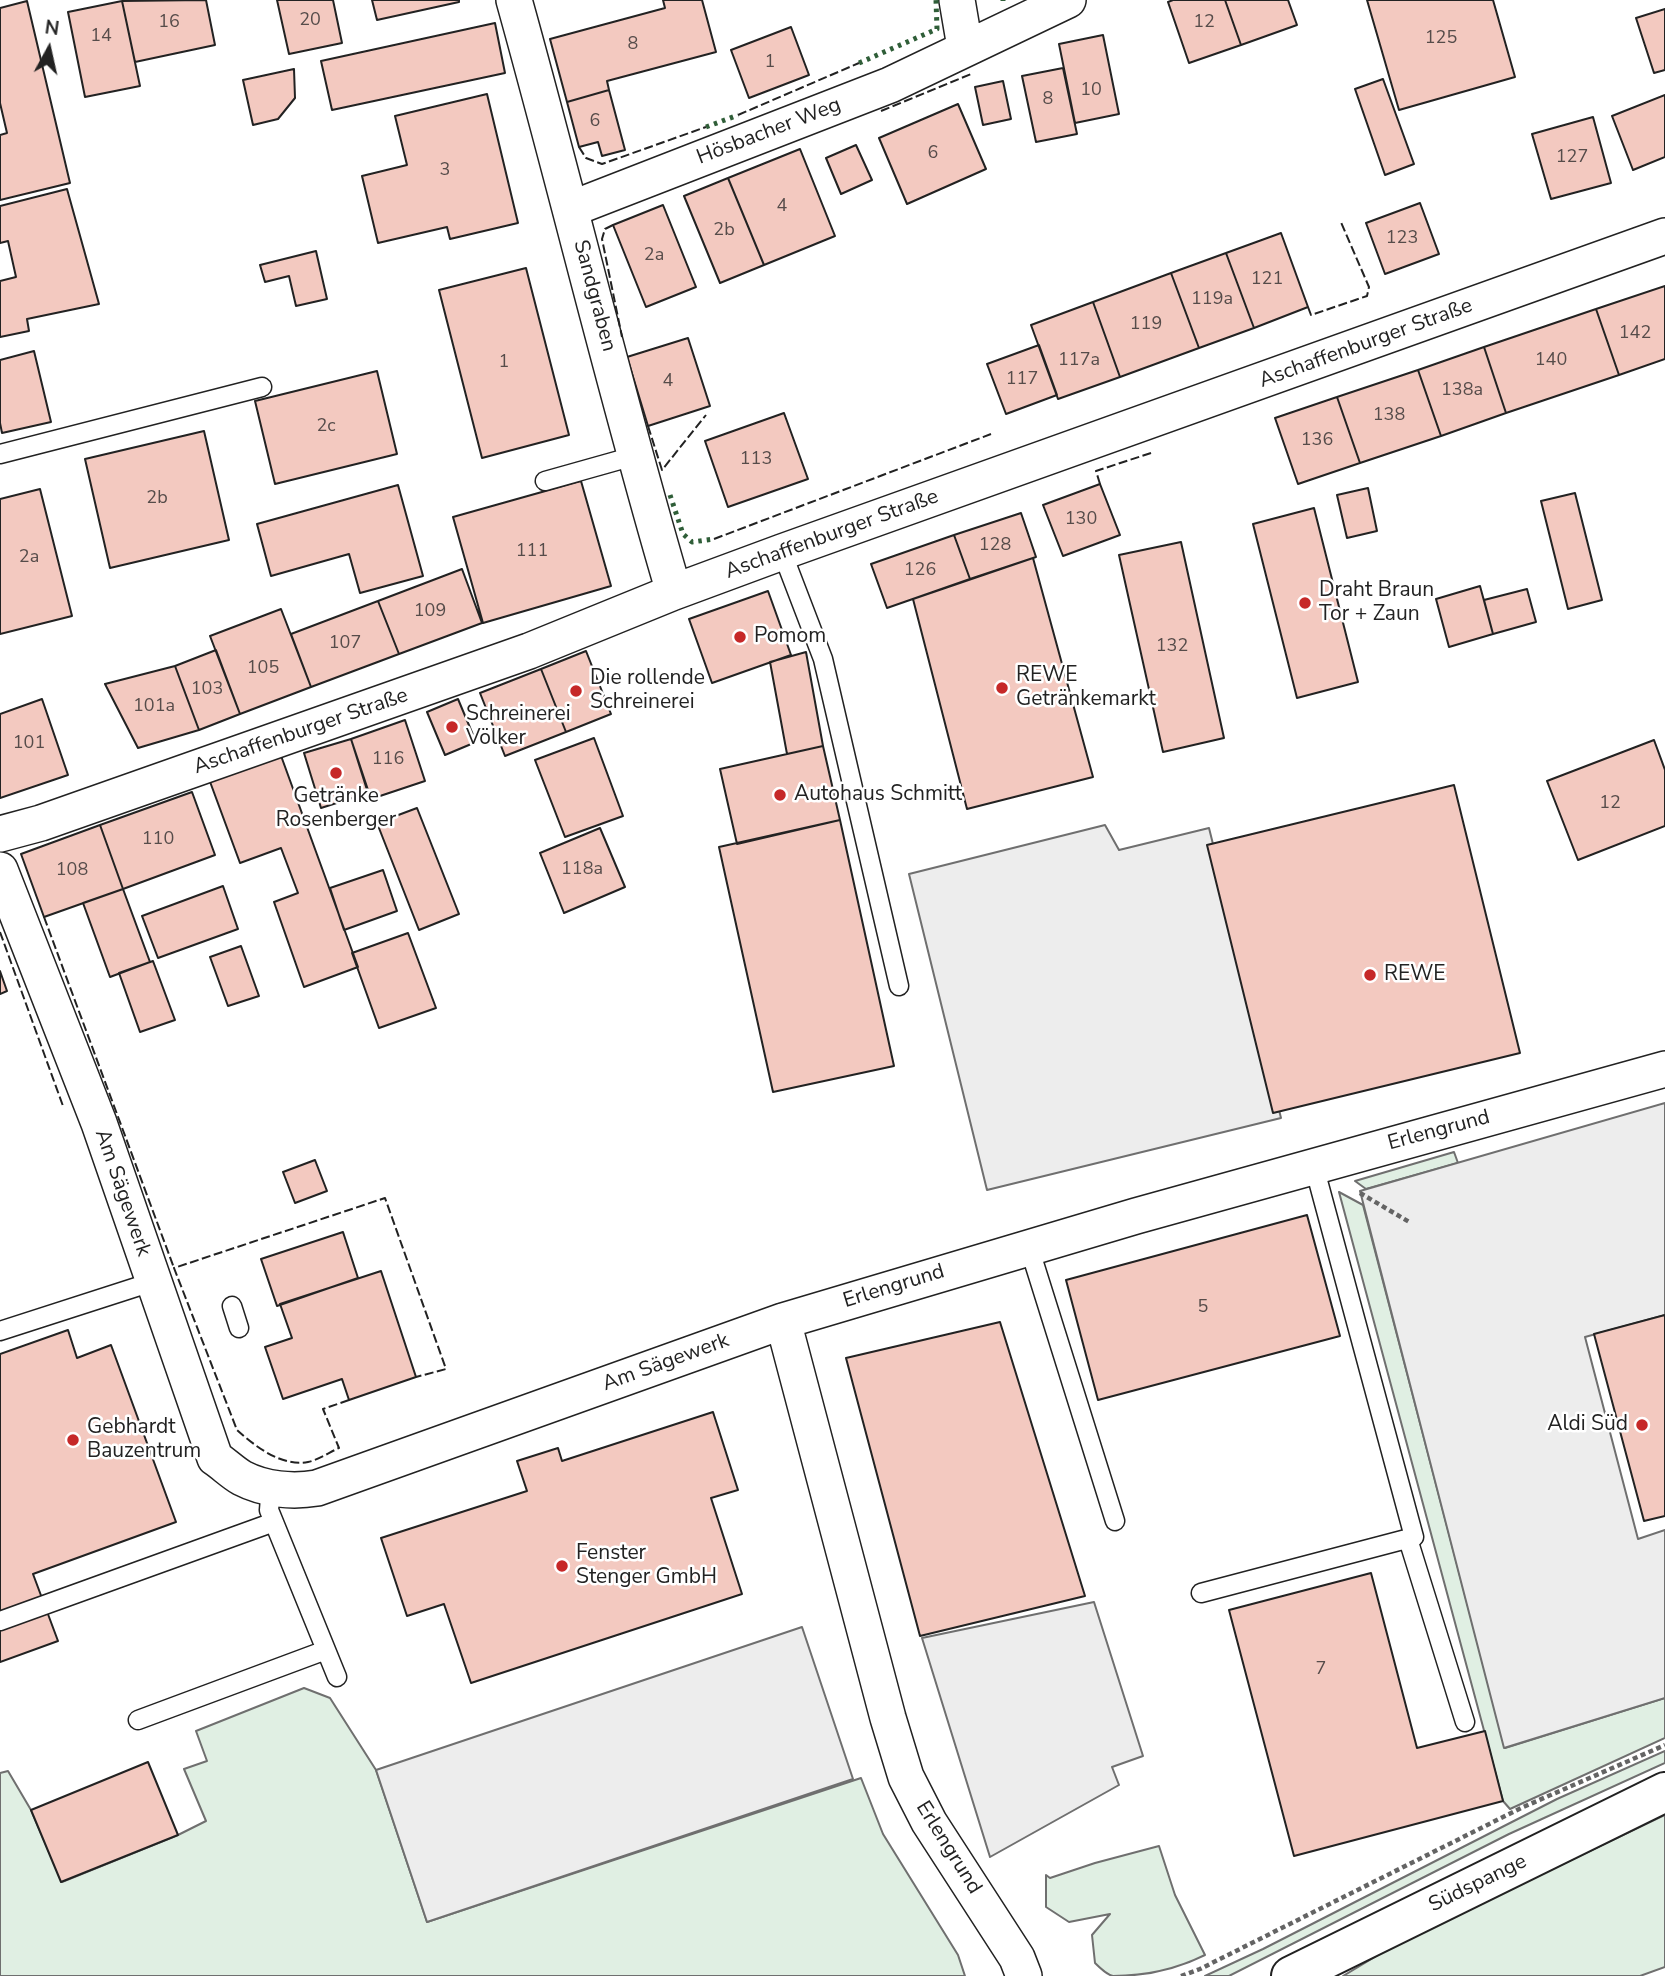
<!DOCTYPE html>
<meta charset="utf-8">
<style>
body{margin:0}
#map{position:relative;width:1665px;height:1976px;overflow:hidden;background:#fff;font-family:"Nunito Sans",sans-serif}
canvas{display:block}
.north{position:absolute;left:14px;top:14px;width:70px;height:70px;-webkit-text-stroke:5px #fff;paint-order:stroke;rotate:8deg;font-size:19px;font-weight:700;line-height:28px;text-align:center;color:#222}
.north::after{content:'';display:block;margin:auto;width:24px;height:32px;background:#222;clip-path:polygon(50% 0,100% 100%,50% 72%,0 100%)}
</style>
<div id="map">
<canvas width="1665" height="1976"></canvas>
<div class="north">N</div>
</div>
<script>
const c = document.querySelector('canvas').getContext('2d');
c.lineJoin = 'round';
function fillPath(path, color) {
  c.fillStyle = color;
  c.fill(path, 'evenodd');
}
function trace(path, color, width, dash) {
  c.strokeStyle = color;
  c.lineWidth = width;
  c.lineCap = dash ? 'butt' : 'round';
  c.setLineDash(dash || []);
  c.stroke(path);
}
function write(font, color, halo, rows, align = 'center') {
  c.font = font + ' "Nunito Sans",sans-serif';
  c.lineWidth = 5;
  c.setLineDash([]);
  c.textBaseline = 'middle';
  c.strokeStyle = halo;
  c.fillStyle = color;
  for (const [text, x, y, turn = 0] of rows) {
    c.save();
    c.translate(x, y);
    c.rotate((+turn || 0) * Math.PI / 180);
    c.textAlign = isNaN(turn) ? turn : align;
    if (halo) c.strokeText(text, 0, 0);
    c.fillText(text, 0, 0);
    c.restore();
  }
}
const green = new Path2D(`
 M1454,1152L1458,1163L1366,1189L1355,1181Z
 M1339,1192L1363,1205L1505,1748L1665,1698V1738L1510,1809L1503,1801Z
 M304,1688L330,1698L376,1770L427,1922L861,1778L883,1834L958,1955L965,1976H0V1773L8,1771L31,1810L62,1882L178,1835L206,1821L184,1769L207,1761L196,1731Z
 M1665,1751V1763L1509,1834L1229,1976H1205L1263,1949L1557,1799Z
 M1665,1815V1967L1640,1976H1343L1398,1943Z
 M1159,1846L1175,1895L1205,1955C1177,1969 1145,1976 1113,1976C1107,1975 1100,1968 1095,1963L1092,1935L1110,1914L1069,1922L1046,1907V1875L1050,1878L1095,1863Z`);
fillPath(green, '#e0efe3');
trace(green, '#6f6f6f', 2);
const parking = new Path2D(`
 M1105,825L1119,850L1209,828L1281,1118L987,1190L909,874Z
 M1665,1103V1315L1585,1337L1638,1539L1665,1530V1698L1504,1748L1360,1191Z
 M1094,1602L1143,1756L1112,1767L1119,1785L990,1857L922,1638Z
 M802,1627L853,1779L427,1922L376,1770Z`);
fillPath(parking, '#ededed');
trace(parking, '#6f6f6f', 2);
const building = new Path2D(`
 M206,0L215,45L135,62L122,1Z
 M277,0H333L342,43L289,54Z
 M372,0H459V2L377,20Z
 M663,0H702L716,52L607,81L609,90L567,102L550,39L665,8Z
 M1173,0H1225L1241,45L1189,63L1168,2Z
 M1225,0H1288L1297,25L1241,45Z
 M1367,0H1493L1515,77L1399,110Z
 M27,1L70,183L0,200V135L7,133L0,103V8Z
 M122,1L140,86L85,97L68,12Z
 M1665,9V70L1654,73L1636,18Z
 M495,23L505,73L332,110L321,61Z
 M791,27L809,75L749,98L731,50Z
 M1103,35L1119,114L1075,123L1059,44Z
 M1063,68L1077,134L1036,142L1022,76Z
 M294,69L295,98L278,119L253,125L243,80Z
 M1383,79L1414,164L1385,175L1355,89Z
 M1003,81L1011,119L983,125L975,87Z
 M609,90L625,150L602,156L598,142L579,147L567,102Z
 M487,94L518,223L450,239L447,227L378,243L362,176L407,165L395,116Z
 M1665,95V157L1633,170L1612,116Z
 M958,104L986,169L907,204L879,138Z
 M1593,117L1611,183L1551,199L1532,134Z
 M856,145L872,180L841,194L826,158Z
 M800,149L835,236L764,265L728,178Z
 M728,178L764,265L720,283L684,196Z
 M67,189L99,304L27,319L29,331L0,337V281L16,277L8,241L0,243V206Z
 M1420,203L1439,254L1385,274L1366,223Z
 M663,205L696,287L646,307L613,225Z
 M1281,233L1308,307L1254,328L1226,253Z
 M316,251L327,299L296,306L289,276L265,282L260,265Z
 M1226,253L1254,328L1199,348L1171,273Z
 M526,268L569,435L482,458L439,290Z
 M1171,273L1199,348L1120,377L1093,302Z
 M1665,286V359L1619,375L1596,309Z
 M1093,302L1120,377L1058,399L1031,325Z
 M1596,309L1619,375L1506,413L1484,347Z
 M688,338L710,406L648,426L627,357Z
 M1039,345L1057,395L1006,414L987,364Z
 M1484,347L1506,413L1441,436L1418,370Z
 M34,351L51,422L2,433L0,423V360Z
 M1418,370L1441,436L1360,463L1337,397Z
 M377,371L397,454L275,484L255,401Z
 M1337,397L1360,463L1298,484L1275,418Z
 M784,413L808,479L728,507L705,441Z
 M204,431L229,540L110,568L85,459Z
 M581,481L611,586L483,623L453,517Z
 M1100,484L1120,535L1063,556L1043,505Z
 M398,485L423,576L360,593L349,554L271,576L257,524Z
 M1368,488L1377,531L1347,538L1337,495Z
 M40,489L72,616L0,634V499Z
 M1575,493L1602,600L1568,609L1541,501Z
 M1314,508L1358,682L1297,698L1253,524Z
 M1021,513L1036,557L970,579L954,535Z
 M954,535L970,579L887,608L871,564Z
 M1181,542L1224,738L1163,752L1119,555Z
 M1033,558L1093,777L967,809L913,599Z
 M462,569L482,623L399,654L378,601Z
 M1480,586L1493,634L1449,647L1436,599Z
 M1527,589L1536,622L1493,634L1484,600Z
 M768,591L791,655L712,683L689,619Z
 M378,601L399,654L311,687L291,634Z
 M281,609L311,687L240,714L210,636Z
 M216,650L240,714L199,730L175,666Z
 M586,651L611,714L566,732L541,669Z
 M806,652L823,746L787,754L770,662Z
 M175,666L199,730L138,748L105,684Z
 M541,669L566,732L505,756L480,693Z
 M42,699L68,775L0,798V714Z
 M458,699L476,742L445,755L427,712Z
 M405,720L425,781L371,799L351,739Z
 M594,738L623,816L565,837L535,760Z
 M351,739L368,793L321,808L304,753Z
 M1654,740L1665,770V826L1578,860L1547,781Z
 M823,746L840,820L737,844L720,769Z
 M280,753L358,967L304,987L274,902L298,893L281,848L240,863L209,779Z
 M1454,785L1520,1053L1273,1113L1207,845Z
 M192,792L215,855L123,889L100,825Z
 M417,808L459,914L419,930L377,823Z
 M840,820L894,1066L773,1092L719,847Z
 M100,825L123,889L44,917L21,854Z
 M600,828L625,887L564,913L540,853Z
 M383,870L397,911L344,930L330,888Z
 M223,886L238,929L158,958L142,916Z
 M123,889L150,962L110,977L83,903Z
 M408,933L436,1008L379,1028L352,953Z
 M241,946L259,996L228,1006L210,957Z
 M153,961L175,1020L140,1032L119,973Z
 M0,971L7,991L0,994Z
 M315,1160L327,1191L295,1203L283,1172Z
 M1307,1215L1340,1336L1098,1400L1066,1280Z
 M343,1232L358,1278L277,1306L261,1259Z
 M381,1271L416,1377L349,1400L342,1379L283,1399L265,1347L292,1338L280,1304Z
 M1665,1315V1516L1644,1521L1594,1334Z
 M1000,1322L1085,1596L920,1636L846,1358Z
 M68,1330L77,1358L111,1345L176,1522L33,1574L58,1641L0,1662V1354Z
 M713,1412L738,1490L711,1498L742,1594L471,1683L444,1604L407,1616L381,1538L527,1491L517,1461L558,1448L562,1461Z
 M1371,1573L1417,1748L1485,1731L1503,1801L1294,1856L1229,1610Z
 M148,1762L178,1835L61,1882L31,1810Z`);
fillPath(building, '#f3c9c0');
trace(building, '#222', 2);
const service = new Path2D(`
 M0,454L262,387
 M545,481L634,456
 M782,552L823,659L899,986
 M1029,1247L1115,1521
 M232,1306L239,1328
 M0,1331L152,1282
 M271,1487L269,1510L337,1677
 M1408,1539L1465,1722
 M1201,1593L1414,1537L1314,1166
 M0,1621L274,1522
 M138,1720L326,1650`);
const minor = new Path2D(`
 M514,0C569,197 616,396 674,592
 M957,0L965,47
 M571,209L890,85L1068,0
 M0,834L41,823L529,651L674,592L782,552L1665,236
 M0,870L99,1123L215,1458C224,1464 233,1473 242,1478C265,1490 293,1492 317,1488L783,1321L1136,1216L1665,1069
 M783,1321L888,1718L906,1777L929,1822L1017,1958L1024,1976`);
const primary = new Path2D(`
 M1291,1976L1665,1792`);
trace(service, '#222', 21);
trace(minor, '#222', 38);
trace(primary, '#222', 42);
trace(new Path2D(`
 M1360,1193L1411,1223
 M1181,1976L1200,1969L1521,1808L1665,1745`), '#646464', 4.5, [5, 3.5]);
trace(service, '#fff', 18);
trace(minor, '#fff', 35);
trace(primary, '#fff', 38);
trace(new Path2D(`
 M1003,0V1
 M859,63L937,29L936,0
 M706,127L738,115
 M670,495L683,534L692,542L714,539`), '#2f5e38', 5, [3.5, 5]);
trace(new Path2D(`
 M881,111L971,74
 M738,115L859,63
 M579,147L586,158L602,164L706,127
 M613,225L605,229L602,239L622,337
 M1308,307L1311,315L1367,296L1369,287L1340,220
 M648,426L662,470L706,415
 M1100,484L1096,471L1154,452
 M714,539L991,434
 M44,917L174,1268
 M0,932L63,1106
 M349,1400L323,1409L339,1448C330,1452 318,1460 308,1462C281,1467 255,1446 237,1430L174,1268L385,1198L446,1369L416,1377`), '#222', 2, [9, 3.5]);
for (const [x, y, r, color] of [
 [1305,603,7,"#c62828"],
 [740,637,7,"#c62828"],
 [1002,688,7,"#c62828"],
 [576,691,7,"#c62828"],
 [452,727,7,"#c62828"],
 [336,773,7,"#c62828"],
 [780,795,7,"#c62828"],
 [1370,975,7,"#c62828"],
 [1642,1425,7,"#c62828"],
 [73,1440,7,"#c62828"],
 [562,1566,7,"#c62828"]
]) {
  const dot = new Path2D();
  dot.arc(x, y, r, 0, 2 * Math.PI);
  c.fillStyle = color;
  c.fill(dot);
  trace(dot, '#fff', 2.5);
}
write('18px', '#564c4a', null, [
 ["20",310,21],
 ["16",169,23],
 ["12",1204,23],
 ["14",101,37],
 ["125",1441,39],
 ["8",633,45],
 ["1",770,63],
 ["10",1091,91],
 ["8",1048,100],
 ["6",595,122],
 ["6",933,154],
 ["127",1572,158],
 ["3",445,171],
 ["4",782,207],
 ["2b",724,231],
 ["123",1402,239],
 ["2a",654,256],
 ["121",1267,280],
 ["119a",1212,300],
 ["119",1146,325],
 ["142",1635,334],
 ["117a",1079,361],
 ["140",1551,361],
 ["1",504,363],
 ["117",1022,380],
 ["4",668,382],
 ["138a",1462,391],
 ["138",1389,416],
 ["2c",326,427],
 ["136",1317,441],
 ["113",756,460],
 ["2b",157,499],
 ["130",1081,520],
 ["128",995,546],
 ["111",532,552],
 ["2a",29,558],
 ["126",920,571],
 ["109",430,612],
 ["107",345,644],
 ["132",1172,647],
 ["105",263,669],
 ["103",207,690],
 ["101a",154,707],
 ["101",29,744],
 ["116",388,760],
 ["12",1610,804],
 ["110",158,840],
 ["118a",582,870],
 ["108",72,871],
 ["5",1203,1308],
 ["7",1321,1670]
]);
write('21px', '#222', '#fff', [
 ["Hösbacher Weg",769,132,-21],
 ["Sandgraben",594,296,75],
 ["Aschaffenburger Straße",1366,344,-20],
 ["Aschaffenburger Straße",832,535,-20],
 ["Aschaffenburger Straße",301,732,-19],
 ["Erlengrund",1439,1131,-15],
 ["Am Sägewerk",122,1193,71],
 ["Erlengrund",894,1287,-17],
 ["Am Sägewerk",666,1363,-20],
 ["Erlengrund",948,1848,58],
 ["Südspange",1478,1884,-26]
]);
write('21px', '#222', '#fff', [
 ["Draht Braun",1319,591],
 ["Tor + Zaun",1319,615],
 ["Pomom",754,637],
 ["REWE",1016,676],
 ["Getränkemarkt",1016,700],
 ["Die rollende",590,679],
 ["Schreinerei",590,703],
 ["Schreinerei",466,715],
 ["Völker",466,739],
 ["Autohaus Schmitt",794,795],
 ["Getränke",336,797,"center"],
 ["Rosenberger",336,821,"center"],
 ["REWE",1384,975],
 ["Aldi Süd",1628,1425,"right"],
 ["Gebhardt",87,1428],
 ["Bauzentrum",87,1452],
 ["Fenster",576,1554],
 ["Stenger GmbH",576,1578]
], 'left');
</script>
